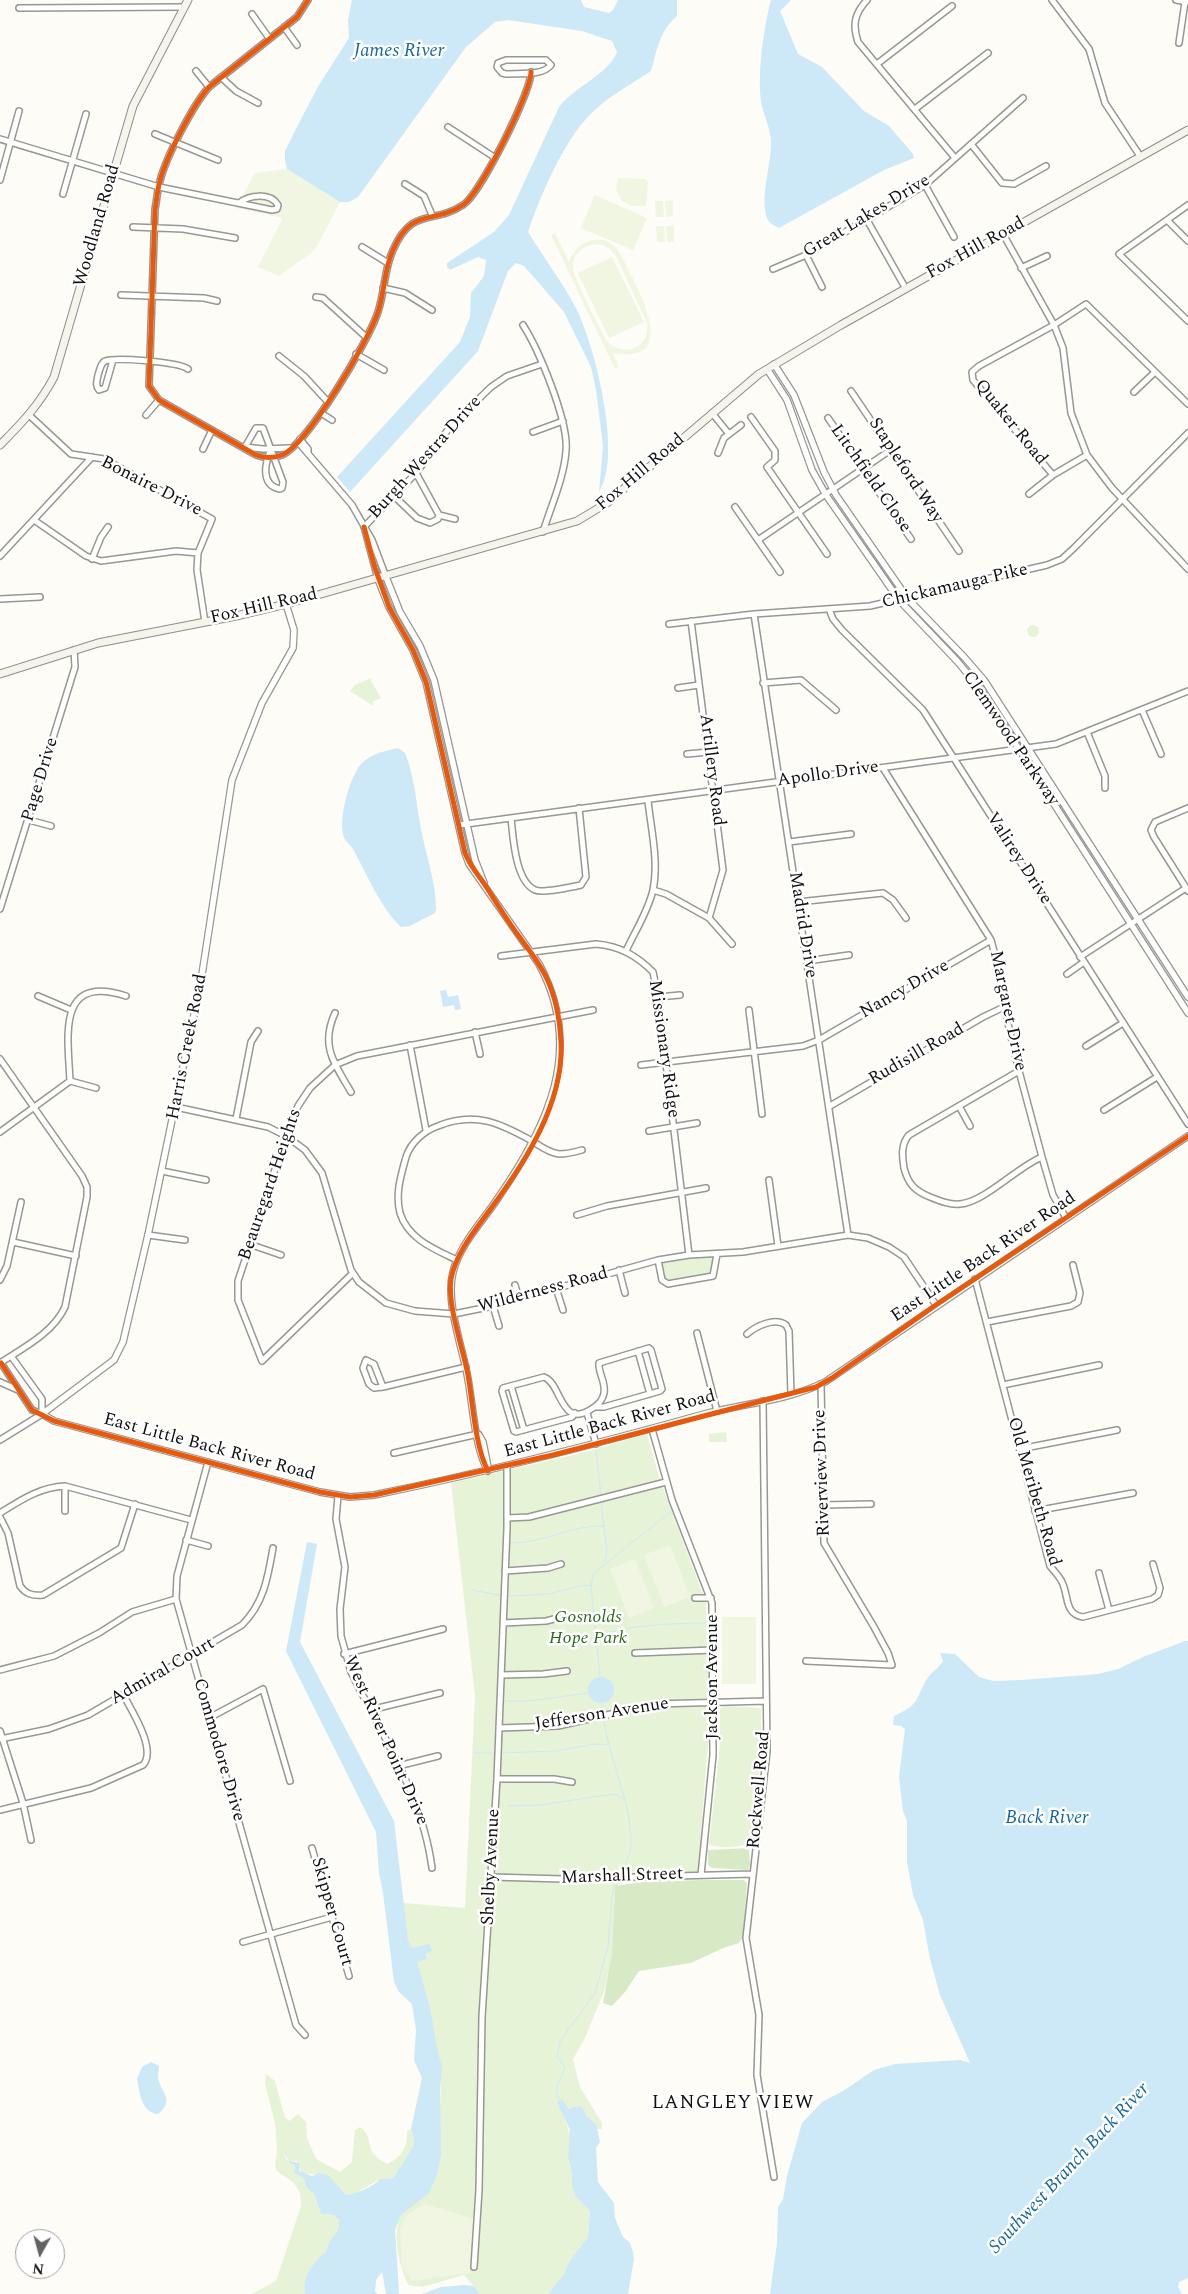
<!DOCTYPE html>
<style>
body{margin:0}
#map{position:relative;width:1188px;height:2294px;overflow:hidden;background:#fdfcf7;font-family:Spectral,serif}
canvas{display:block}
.north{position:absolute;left:15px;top:2229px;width:50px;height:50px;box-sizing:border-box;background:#fff;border:1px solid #a0a0a0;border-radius:50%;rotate:187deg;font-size:14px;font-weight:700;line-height:20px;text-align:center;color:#111}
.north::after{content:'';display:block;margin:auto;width:18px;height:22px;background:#646362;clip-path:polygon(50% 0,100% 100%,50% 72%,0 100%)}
</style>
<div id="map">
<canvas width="1188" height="2294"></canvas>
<div class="north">N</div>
</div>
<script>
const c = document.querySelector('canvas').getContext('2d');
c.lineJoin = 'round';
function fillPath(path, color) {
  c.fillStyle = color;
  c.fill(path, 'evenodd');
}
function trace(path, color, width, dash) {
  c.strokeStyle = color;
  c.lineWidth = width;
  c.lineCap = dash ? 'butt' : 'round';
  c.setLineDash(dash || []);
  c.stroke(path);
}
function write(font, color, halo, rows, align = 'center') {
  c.font = font + ' Spectral,serif';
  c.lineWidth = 5;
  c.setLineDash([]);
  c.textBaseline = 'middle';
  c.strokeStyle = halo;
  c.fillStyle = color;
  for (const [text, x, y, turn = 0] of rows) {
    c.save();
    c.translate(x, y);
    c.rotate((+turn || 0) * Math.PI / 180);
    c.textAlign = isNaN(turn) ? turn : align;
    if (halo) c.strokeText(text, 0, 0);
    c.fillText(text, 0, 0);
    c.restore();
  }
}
fillPath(new Path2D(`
 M1027 631a6 6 0 1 1 12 0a6 6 0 1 1-12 0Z
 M371,678V681L381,698L373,701V706L350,691L355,685Z
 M717,1254L713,1276L668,1284L662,1280L658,1260Z
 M726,1432L727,1442H709V1434Z
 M647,1434L659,1477L706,1603L711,1706L697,1879L620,1881V1884L615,1887L612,1952L605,1989L585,2038L573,2059L580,2087L602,2123V2129H596V2124L586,2115L583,2108L569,2109L566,2105L565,2120L571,2137L568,2159L571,2167V2177L576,2197L590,2211L588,2237L569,2262L564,2274L548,2294H480L464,2275L422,2287L408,2285C399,2264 390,2232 403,2211C408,2202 422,2200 428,2192L439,2127L441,2085L408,1941L403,1903L465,1908L475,1696L451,1483L582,1453Z
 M725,1706L761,1708V1749L752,1842C741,1848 721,1848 709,1845L720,1745V1709Z
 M266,2074L275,2081L285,2118L290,2121L298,2114L306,2122L307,2138L316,2159L340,2172L352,2162L355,2130L360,2127C376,2138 361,2151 387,2164C402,2157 408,2147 407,2131L411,2129L414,2139L413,2147L393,2178L380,2179L354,2194L346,2195C325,2172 330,2177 301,2173L297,2161H292L285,2154L286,2159L295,2165L303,2177L306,2187L314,2194L321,2214L334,2215L339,2221C340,2234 328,2238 327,2250C316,2263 301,2274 305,2294H252L276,2281L301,2206L300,2193L294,2183L277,2171L275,2166L277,2150L275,2123L265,2084Z`), '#e7f3d7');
fillPath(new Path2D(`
 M749,1848L750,1865L748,1870L712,1868L708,1865V1850Z
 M703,1880H744L747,1884L743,1937L739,1943L723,1948L691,1963L639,1971L625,1992L612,2006L603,2003L612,1952L615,1886L643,1882Z`), '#d8eac5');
fillPath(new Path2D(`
 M287,169L340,202L315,250L279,276L258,267L283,218L236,208L255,173Z
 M618,178L645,179L648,182L646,206H632L622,201L616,190Z
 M595,195L647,218L633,250L581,228Z
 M673,200V216L666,217L665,201Z
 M655,201H663L664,217H656Z
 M674,225V242H667L666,226Z
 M656,226H664L665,242H657Z
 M555,233L569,262C577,239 605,230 620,253C633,281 686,366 613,353L619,367L615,369L551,235ZM599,244L609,248L616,256L647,323C651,348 622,359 606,340C599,325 575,282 573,268C572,252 586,244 599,244Z
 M612,257L644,322L609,338L578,273Z
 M670,1545L690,1597L664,1607L644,1555Z
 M635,1559L654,1608L629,1618L610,1569Z
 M722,1617H756V1684H722Z
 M424,2204L474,2219L470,2273L412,2281L402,2267L400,2228L407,2215Z`), '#f0f6e1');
fillPath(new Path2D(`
 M352,0H581L584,7L609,13L613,10L618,0H677V16C660,30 657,50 651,71C636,81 610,96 597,108C566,134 541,194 528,232C544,258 563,283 577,310C595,348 623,455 599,492L603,446L596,390L591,367L564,312L524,266L516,263L508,271L478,351L350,492L337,477L460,342L470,317L471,293L484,276L486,260L478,257L450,270L447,267V263L494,232L509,215L559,107C574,87 609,74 617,52L612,41L582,31L508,20L495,22L466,47L358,197L349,202H340L287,169L285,161V151L301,119L319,85L349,38L348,20Z
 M771,0H791L780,11L798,54L822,67L864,111L889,126L913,154L914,158L884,170L779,228C773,225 767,222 766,215C761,192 771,166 771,143C771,129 765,119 762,106C756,80 764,25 771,0Z
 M398,748L405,753C415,778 416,803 421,829C426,856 436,881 436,909L435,913L410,926L401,927C380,907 367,874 353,849C350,844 344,841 343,834C339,817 350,774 363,762C373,753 385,751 398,748Z
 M446,990L448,997L458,995L461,1009L455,1010L454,1005L443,1007L440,991Z
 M307,1542L317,1544L300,1642L394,1821L408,1940L412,1948L429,1944L432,1951L425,1954L427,1959L417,1962L430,2008L437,2048L442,2068L440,2090L441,2154L437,2175L429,2193L401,2215L395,2230L399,2294H386L382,2272L376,2280L375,2291L377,2294H305C301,2274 315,2263 327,2250C328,2238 340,2234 339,2221L334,2215L321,2214L314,2194L306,2187L303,2177L294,2173L295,2165L290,2163L285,2154L289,2149L286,2155L291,2161L299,2163V2171L312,2176L319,2173L329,2176L346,2195C356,2194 373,2187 380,2179L393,2178L413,2147L414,2139L411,2129L422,2078L414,2060L416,2030L412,2004L399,1992L394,1982L383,1893L379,1873L376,1832L286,1651Z
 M1185,1641H1188V2278L1179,2282L1178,2287L1182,2294H770L777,2243L778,2207L783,2199L787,2176L802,2123L822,2102L843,2091L874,2070L895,2064L960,2060L970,2063L940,1995L930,1959L923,1920L913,1895L907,1862V1821L903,1811L899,1777L905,1729L901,1726L893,1725L894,1716C921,1704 914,1700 927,1679C931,1672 939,1668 943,1661L940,1653L955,1654L979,1677L993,1681L1022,1680L1098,1674L1118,1669L1143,1657Z
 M588 1690a13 13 0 1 1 26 0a13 13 0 1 1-26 0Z
 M151,2062L159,2066C159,2070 158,2074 158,2078C160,2091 176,2100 158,2114C141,2113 140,2093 137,2079L142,2067Z
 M562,2099L569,2109L580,2106L583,2108L586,2115L596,2124L600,2142L596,2148L598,2182L614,2203L615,2218L623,2237L630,2243L633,2252L634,2259L628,2294H548L564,2274L569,2262L588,2237L590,2211L576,2197L572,2186L571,2167L568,2159L570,2130L557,2102Z
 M464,2285L474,2286L480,2294H422L441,2287Z`), '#cde8f7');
trace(new Path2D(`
 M596,1451L601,1495
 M601,1503L607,1551L605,1561
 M510,1543C542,1544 574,1524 604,1526
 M472,1590L499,1595
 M508,1596L549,1594L580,1586L591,1585
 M598,1638C613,1625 683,1623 705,1623
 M600,1676L591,1586L594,1573L673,1510
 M504,1701H529L588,1693
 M603,1704V1708
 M604,1721C610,1763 632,1803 631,1845C631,1853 625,1863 623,1870
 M474,1753H493
 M501,1753L556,1751L595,1744L607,1745
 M508,1806L540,1805L607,1795L616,1794L625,1800
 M560,2100C551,2087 562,2080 565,2067L557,2056L560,2041L595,1993L608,1947L612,1897L614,1887L619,1880`), '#cde8f7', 1);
const minor = new Path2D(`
 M308,0L297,17L209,87C193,105 166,157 160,181C157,190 157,200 155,209L149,386L159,400L256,455C264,458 274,458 282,455C308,444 369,340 378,312C385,291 384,269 393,250C412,206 433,225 463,205C480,194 531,93 531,72
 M867,0C855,13 852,24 858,42L955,158
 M1052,0L1089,49L1105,103L1140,156
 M1176,0L1188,2
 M19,8L184,7
 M252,14L269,38
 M284,27L297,45
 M1179,43L1185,2
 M506,60H546L551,65C543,76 519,73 506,74L502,73L497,67L498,63Z
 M877,64L952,6
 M196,71L209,87
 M221,77L236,91L258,103
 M915,109L988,53
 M448,127L494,157
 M155,134L218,160
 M0,139L159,187L272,210L277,209L278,205C270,192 249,195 239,203
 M971,144L1002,183L1014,184L1046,166
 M0,180L19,111
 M405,184L424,196L432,215
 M925,185L954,237
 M63,194L86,114
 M1188,205L1119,254L1188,321
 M867,220L906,289
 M1167,220L1188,241
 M133,227L183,229L235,238
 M1003,234L1054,325L1063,348L1071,413L1087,455L1112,488L1188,569
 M362,247L388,263
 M806,255L822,287
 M1021,268L1047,256
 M773,269L806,255L925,185L1023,98
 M383,288L405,293L432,310
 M121,295L204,298L217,301
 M316,297L323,298L366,337
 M523,325C539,350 569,422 566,451C564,478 551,506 543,532
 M356,354L384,370
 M279,356L304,376L328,402
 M113,360L105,388L99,390C95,385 97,381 98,375C100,370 100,364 105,361C116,357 179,362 188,369
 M851,391L959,551
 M1134,392L1155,372
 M321,413L332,420
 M712,413L729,434
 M29,415L71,454L104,459L212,519L198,553L197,570L205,622
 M146,415L159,400
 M751,417L775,451V460L767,467L827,554
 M828,418L911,539
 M533,432L563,421
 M300,439L308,449V452
 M298,442L352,505L372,540L386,577
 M245,447L256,428H263L283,482L282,488L280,489C260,485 265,463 271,449
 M245,447L263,449L290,448
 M203,449L212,430
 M718,453L724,438L741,425
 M1053,475L973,380L972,372L979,366L1054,325L1086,304L1188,404
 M1029,494L1053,475L1087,455
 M394,496L417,518L430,523L438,519L439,515L416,473
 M735,507L780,572
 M439,515L455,519
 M34,520L86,556L101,561L176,551L198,553
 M364,527L416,473L450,427L491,387L507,376L542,364
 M365,530L378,579
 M758,540L892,449
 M0,556L92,457
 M92,559L101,537L108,527
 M0,599L40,597
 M829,609L833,619L842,630L923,710L1188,1124
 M754,614L848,1235
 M691,621L723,870L709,918
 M669,624L754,614L870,606L1047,565L1062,559L1074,548L1188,433
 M763,683L801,680L836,710
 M678,688L699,685
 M1142,710L1161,754
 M1087,732L1105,776V788
 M687,754L709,752
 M883,768L991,940L1002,981L1007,1019L1019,1071L1042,1157L1053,1195L1066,1218
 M1188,808L1155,822L1151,830L1154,837L1188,891
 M511,818C513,836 515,881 535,890C542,893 572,887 581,885L586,877L579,808
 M29,820L51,826
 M459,825L1056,744L1188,691
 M789,842L851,834
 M653,890L666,894L709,918L732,944
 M798,902L883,893L893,900L906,918
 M0,909L75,667L74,650
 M626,951C635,931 648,912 653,890C659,862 651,829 648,801
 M501,956L596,944C620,946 637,956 653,972L658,997L689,1255
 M1080,957L1186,888
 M807,961L849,955
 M1067,974L1084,962
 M38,996L71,1010
 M658,997L680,995
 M749,1010L762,1114
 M335,1013C320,1046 334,1063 351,1092
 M475,1032L480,1054
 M410,1045L426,1130
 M1086,1046L1123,1023
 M0,1059L82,1176L87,1187V1197L65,1307C53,1333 23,1348 0,1363
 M641,1065L803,1046L819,1040L991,940
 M1019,1071L909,1135C901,1144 902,1156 904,1168C908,1184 915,1191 930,1197C940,1201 950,1205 960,1204C985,1202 1017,1167 1042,1157
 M70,1081C68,1037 56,973 126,996
 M830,1106L983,1017L1006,1006
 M959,1106L970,1126
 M176,1107L268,1127L286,1136L305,1150L322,1173L351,1270L359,1282L386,1303L415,1311L454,1314L493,1306L658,1260L689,1255L743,1252L848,1235L868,1238L889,1247L904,1257L936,1305
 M1104,1110L1157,1077
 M236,1119L251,1042L258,1031
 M649,1131L697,1123
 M0,1132L70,1081L96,1088
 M162,1171L206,1180
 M769,1180L778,1246
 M577,1215L607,1206L706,1188
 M148,1235L185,1240
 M13,1242L76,1256
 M249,1244L281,1255
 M457,1260C434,1249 408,1239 400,1213C395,1194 401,1175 406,1157C411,1142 424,1131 438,1126C475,1111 500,1123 532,1141C540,1146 549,1153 559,1154C567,1154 575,1152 582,1150
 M658,1260L662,1280L668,1284L673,1283L713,1276L717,1254
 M619,1270L625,1293
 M353,1273L262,1361L238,1300V1281L286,1136L298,1106L310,1088L335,1065L357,1056L593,1010
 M975,1279L1050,1566C1054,1571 1059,1576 1062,1582C1069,1596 1064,1614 1083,1617L1152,1599L1158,1595L1160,1588L1153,1564
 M0,1280L7,1266L21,1202
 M515,1285L519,1299
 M556,1288L563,1310
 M493,1306L499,1326
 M987,1322L1071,1306L1078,1302L1080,1293L1073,1265
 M697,1333L717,1411
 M747,1334C756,1326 775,1317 786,1325L789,1331L791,1394
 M638,1351L650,1394
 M11,1356L42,1399V1414
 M1,1363L32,1410L42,1414
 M0,1382L18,1390
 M1003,1385L1099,1365
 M511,1386L524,1430
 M383,1387L374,1364L366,1360L363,1368L369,1384L374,1388L383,1387L466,1367
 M763,1401L767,1751L746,1938L759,2015L757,2075L774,2177
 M575,1413L572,1417L516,1432L514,1431L502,1391L503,1388L544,1377C562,1383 560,1431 593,1408C599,1404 603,1400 604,1393C606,1382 598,1373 599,1363L649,1348L651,1350L662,1389L660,1391L604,1407H596
 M587,1413L596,1444
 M652,1429L672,1500L712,1603L713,1755L701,1875
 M0,1440L42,1414
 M1020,1449L1117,1430
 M394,1453L478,1434
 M208,1462L177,1576L176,1599L296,2025L305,2035
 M338,1496L336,1519L345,1567L340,1609L341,1636L351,1672C382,1735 423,1797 432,1868
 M823,1505L871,1504
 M65,1511V1486
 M1035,1511L1133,1493
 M0,1513C21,1500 40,1487 65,1486L191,1520
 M0,1517L8,1533L20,1586C26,1594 32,1596 43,1595L121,1548L135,1504
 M507,1518L529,1517L666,1482
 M186,1540L208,1546
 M505,1571L548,1568L561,1564
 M1099,1573L1109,1610
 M695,1598H711
 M503,1623L546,1621L558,1618
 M635,1653L713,1650
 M344,1654L443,1629
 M806,1661L892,1665L888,1653L874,1627L824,1543L821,1384
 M0,1670L54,1656L99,1633L132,1612L176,1599
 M501,1675L543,1674L567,1671
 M370,1710L440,1693
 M209,1718L263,1689L290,1781
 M499,1728L558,1726L655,1704L766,1701
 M0,1731L23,1803L31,1840
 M0,1739L49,1729L88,1715L242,1625C264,1603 268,1577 273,1548
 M398,1766L438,1756
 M497,1779H554L572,1782
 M0,1810L91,1788L143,1765C157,1750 132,1711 124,1696
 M312,1848L349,1976
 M492,1877L563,1879L752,1874
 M243,1942L332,1917
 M474,2267L479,2190L482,2017L497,1779L507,1528V1466`);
const tertiary = new Path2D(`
 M774,364L794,395L824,472L836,495L908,599L964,657L984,680L1188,997
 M767,369L787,400L812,470L826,495L899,600L957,661L981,690L1188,1013
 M386,577L400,612L420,646L434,680L475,860L484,883
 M378,579L389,607L413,650L426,682L465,853L469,864L539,964C585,1049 548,1126 498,1198C483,1221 460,1244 453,1272C445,1303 463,1348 468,1379C473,1407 475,1448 488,1471
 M286,604L294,630L293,648L262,703L232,780L201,981L148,1235L123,1342L114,1360L42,1414L54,1421L320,1492L350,1497L374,1495C487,1472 597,1444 708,1413C747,1403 789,1400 825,1382L1188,1136
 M479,1435L483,1442L488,1467`);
const secondary = new Path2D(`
 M0,445C21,424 40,404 54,377L133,106L188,0
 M0,674L98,643L236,616L286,604L577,521L607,503L759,374L841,325L1188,130`);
trace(minor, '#979795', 8);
trace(tertiary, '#979795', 8);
trace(secondary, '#8e8d8b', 9);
trace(minor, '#fffffe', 5);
trace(tertiary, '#fffffe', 5.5);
trace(secondary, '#f6f4eb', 7);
trace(new Path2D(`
 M308,0L297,17L209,87C193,105 166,157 160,181C157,190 157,200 155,209L149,386L159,400L256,455C264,458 274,458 282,455C308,444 369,340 378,312C385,291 384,269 393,250C412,206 433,225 463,205C480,194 531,93 531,72
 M364,527L375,568L389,607L413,650L426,682L465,853C471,868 479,875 487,888C497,904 507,920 518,935C528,949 540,963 547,979C556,998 560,1022 561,1042C564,1102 526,1161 492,1207C477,1228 456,1252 451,1279C447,1305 463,1348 468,1375C473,1403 475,1447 488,1471
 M1,1363L32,1410L54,1421L320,1492L350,1497L374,1495L553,1455L816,1387L832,1378L936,1305L1188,1136`), '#e8590c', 5);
write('18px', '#111', '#fff', [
 ["Great Lakes Drive",867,217,-31],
 ["Woodland Road",98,226,-74],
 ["Fox Hill Road",976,249,-29],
 ["Quaker Road",1010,423,51],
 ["Burgh Westra Drive",426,458,-48],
 ["Stapleford Way",905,471,57],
 ["Fox Hill Road",641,473,-40],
 ["Litchfield Close",870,479,55],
 ["Bonaire Drive",151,487,27],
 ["Chickamauga Pike",955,587,-13],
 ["Fox Hill Road",264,607,-13],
 ["Clemwood Parkway",1010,739,56],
 ["Artillery Road",711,770,83],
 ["Apollo Drive",828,775,-8],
 ["Page Drive",41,780,-73],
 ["Valirey Drive",1018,859,57],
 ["Madrid Drive",802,925,81],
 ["Nancy Drive",905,990,-30],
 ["Margaret Drive",1007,1011,78],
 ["Harris Creek Road",188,1047,-79],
 ["Missionary Ridge",663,1049,82],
 ["Rudisill Road",917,1055,-30],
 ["Beauregard Heights",271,1185,-71],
 ["East Little Back River Road",984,1258,-34],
 ["Wilderness Road",543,1291,-15],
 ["East Little Back River Road",610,1425,-15],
 ["East Little Back River Road",209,1448,15],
 ["Riverview Drive",823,1473,-92],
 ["Old Meribeth Road",1033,1492,74],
 ["Admiral Court",163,1672,-30],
 ["Jackson Avenue",713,1677,-90],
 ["Jefferson Avenue",602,1715,-9],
 ["West River Point Drive",385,1741,66],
 ["Commodore Drive",218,1750,74],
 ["Rockwell Road",760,1790,-85],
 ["Shelby Avenue",492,1867,-87],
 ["Marshall Street",622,1877,-2],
 ["Skipper Court",331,1912,74]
]);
write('italic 18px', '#2f6b1f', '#fff', [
 ["Gosnolds",588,1618],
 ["Hope Park",588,1639]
]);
write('italic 19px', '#1768a6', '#fff', [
 ["James River",399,52],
 ["Back River",1047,1819],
 ["Southwest Branch Back River",1070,2169,-47]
]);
c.letterSpacing = '1px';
write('19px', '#111', '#fff', [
 ["LANGLEY VIEW",733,2104]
]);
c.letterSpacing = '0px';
</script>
